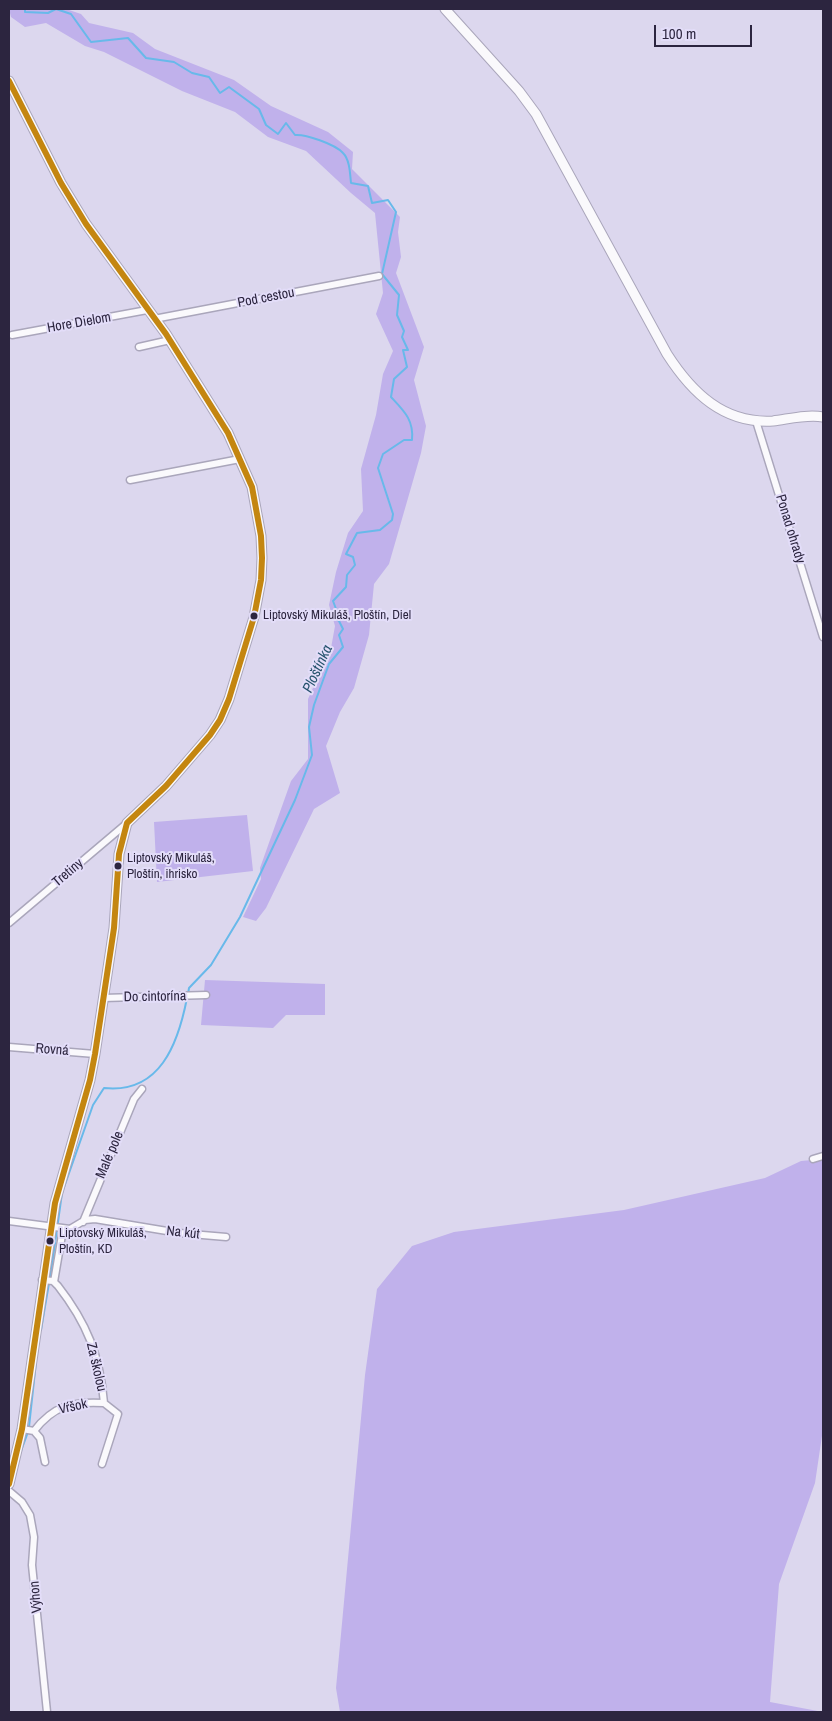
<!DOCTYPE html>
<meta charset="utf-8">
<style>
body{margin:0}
#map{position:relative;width:832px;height:1721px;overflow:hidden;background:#dcd7ee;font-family:"Archivo Narrow",sans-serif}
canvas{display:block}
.frame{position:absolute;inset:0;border:10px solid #2c253f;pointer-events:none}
.scale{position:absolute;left:654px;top:25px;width:98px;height:22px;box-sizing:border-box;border:2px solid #2c253f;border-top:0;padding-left:6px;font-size:15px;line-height:18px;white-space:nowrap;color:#2c253f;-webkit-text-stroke:4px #e3ddf9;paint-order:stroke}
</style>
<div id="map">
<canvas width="832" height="1721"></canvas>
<div class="frame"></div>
<div class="scale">100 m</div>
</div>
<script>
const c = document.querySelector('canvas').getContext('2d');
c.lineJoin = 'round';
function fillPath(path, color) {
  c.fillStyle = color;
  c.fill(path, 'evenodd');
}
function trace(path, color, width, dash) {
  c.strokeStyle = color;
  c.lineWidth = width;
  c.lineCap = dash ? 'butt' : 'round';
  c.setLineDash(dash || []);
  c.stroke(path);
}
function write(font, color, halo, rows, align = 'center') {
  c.font = font + ' "Archivo Narrow",sans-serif';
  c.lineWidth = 4;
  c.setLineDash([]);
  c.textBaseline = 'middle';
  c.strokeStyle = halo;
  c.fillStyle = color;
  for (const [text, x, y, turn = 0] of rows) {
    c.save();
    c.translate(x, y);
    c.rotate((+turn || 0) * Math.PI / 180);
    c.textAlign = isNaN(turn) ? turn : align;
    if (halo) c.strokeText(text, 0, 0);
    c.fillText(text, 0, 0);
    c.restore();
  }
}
fillPath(new Path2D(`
 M9,9L69,10L81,14L89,23L133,33L155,49L234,80L271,106L328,132L353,152L352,169L400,217L398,232L401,257L396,273L424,347L414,380L426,426L421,453L389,564L374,584L369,635L354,688L340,712L326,746L340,793L314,809L266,908L256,921L243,917L261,879L260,868L291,781L308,759V699L331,648L335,626L329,605L336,572L348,533L363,511L361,469L376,415L383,374L393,351L376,314L383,293L375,213L351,193L306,151L268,137L235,112L182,91L104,52L85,46L46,23L25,27L11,17Z
 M247,815L253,871L157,882L154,822Z
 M205,980L325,984V1015H286L273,1028L201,1025Z
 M823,1159V1429L815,1483L779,1584L770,1702L823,1712H340L336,1688L365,1375L377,1289L412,1246L454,1232L624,1210L765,1178L801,1161Z`), '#c0b1eb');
trace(new Path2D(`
 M25,9V12L48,13L56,9L71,14L91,42L128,38L146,58L174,62L192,73L209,77L220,93L229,87L259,109L266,125L278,134L286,123L295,135C305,134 335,144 343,153C350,160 350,174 351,183L368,186L372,203L388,200L396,212L382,274L399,295L397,315L404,331L402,337L408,350H403L407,367L394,379L391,397C404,411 414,420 412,440H404L383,454L378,468L393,514L392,520L380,530L357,533L346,554L353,557L355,565L347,575L346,587L333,601L338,614L334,618L339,621L343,629L339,635L343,647L329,664L314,705L309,727L312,755L295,800L240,917L211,965L189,988L188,994
 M50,1279L62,1193L93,1105L104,1088C160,1094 178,1044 187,998
 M41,1330L49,1283
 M29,1427L36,1362
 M21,1451L28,1432`), '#68b9ea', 2);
const minor = new Path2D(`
 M154,319L379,276
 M12,335L147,310
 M139,347L170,340
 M756,421L823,637
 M130,480L240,459
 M9,923L126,824
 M103,998L206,995
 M9,1047L95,1054
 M813,1159L823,1156
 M9,1221L70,1229L85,1220L95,1219L179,1233L226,1237
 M83,1222L134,1099L142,1089
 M42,1280L53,1281L58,1286C87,1323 100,1356 104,1403L118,1414L102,1464
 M54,1282L63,1229
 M22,1429L34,1431C53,1406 72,1401 104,1403
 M34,1431L40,1438L45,1462
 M9,1491L22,1502L30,1515L34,1537L32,1565L47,1712`);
const tertiary = new Path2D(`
 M445,9L519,91L536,114L667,354C692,393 724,424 773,421C789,419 807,414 823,417
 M9,81L61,183L86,224L166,334L228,433L252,487L261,536L262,558L261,580L254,617L229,699L220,720L210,735L166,786L127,823L119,854L114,928L95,1054L90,1080L55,1203L22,1429L9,1484`);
trace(minor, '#aaa6bb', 9);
trace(tertiary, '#aaa6bb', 11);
trace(minor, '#faf9fc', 6);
trace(tertiary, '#faf9fc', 9);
trace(new Path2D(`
 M9,81L61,183L86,224L166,334L228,433L252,487L261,536L262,558L261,580L254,617L229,699L220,720L210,735L166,786L127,823L119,854L114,928L95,1054L90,1080L55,1203L22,1429L9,1484`), '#c48610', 6);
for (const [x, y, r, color] of [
 [254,616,4.5,"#2c253f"],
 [118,866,4.5,"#2c253f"],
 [50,1241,4.5,"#2c253f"]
]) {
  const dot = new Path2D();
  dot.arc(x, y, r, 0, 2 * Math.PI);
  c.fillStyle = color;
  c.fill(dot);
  trace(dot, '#e3ddf9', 2);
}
write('13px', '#2c253f', '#e3ddf9', [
 ["Liptovský Mikuláš, Ploštín, Diel",263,616],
 ["Liptovský Mikuláš,",127,859],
 ["Ploštín, ihrisko",127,875],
 ["Liptovský Mikuláš,",59,1234],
 ["Ploštín, KD",59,1250]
], 'left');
write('14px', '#2c253f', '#e3ddf9', [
 ["Pod cestou",266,298,-11],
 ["Hore Dielom",79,323,-10],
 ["Ponad ohrady",790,529,73],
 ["Tretiny",68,873,-40],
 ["Do cintorína",155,997,-1],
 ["Rovná",52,1050,4],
 ["Malé pole",110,1155,-67],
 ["Na kút",183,1233,6],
 ["Za školou",96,1367,77],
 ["Vŕšok",73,1407,-12],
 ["Výhon",36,1597,-95]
]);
write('italic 15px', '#26536d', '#e3ddf9', [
 ["Ploštínka",318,669,-65]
]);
</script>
